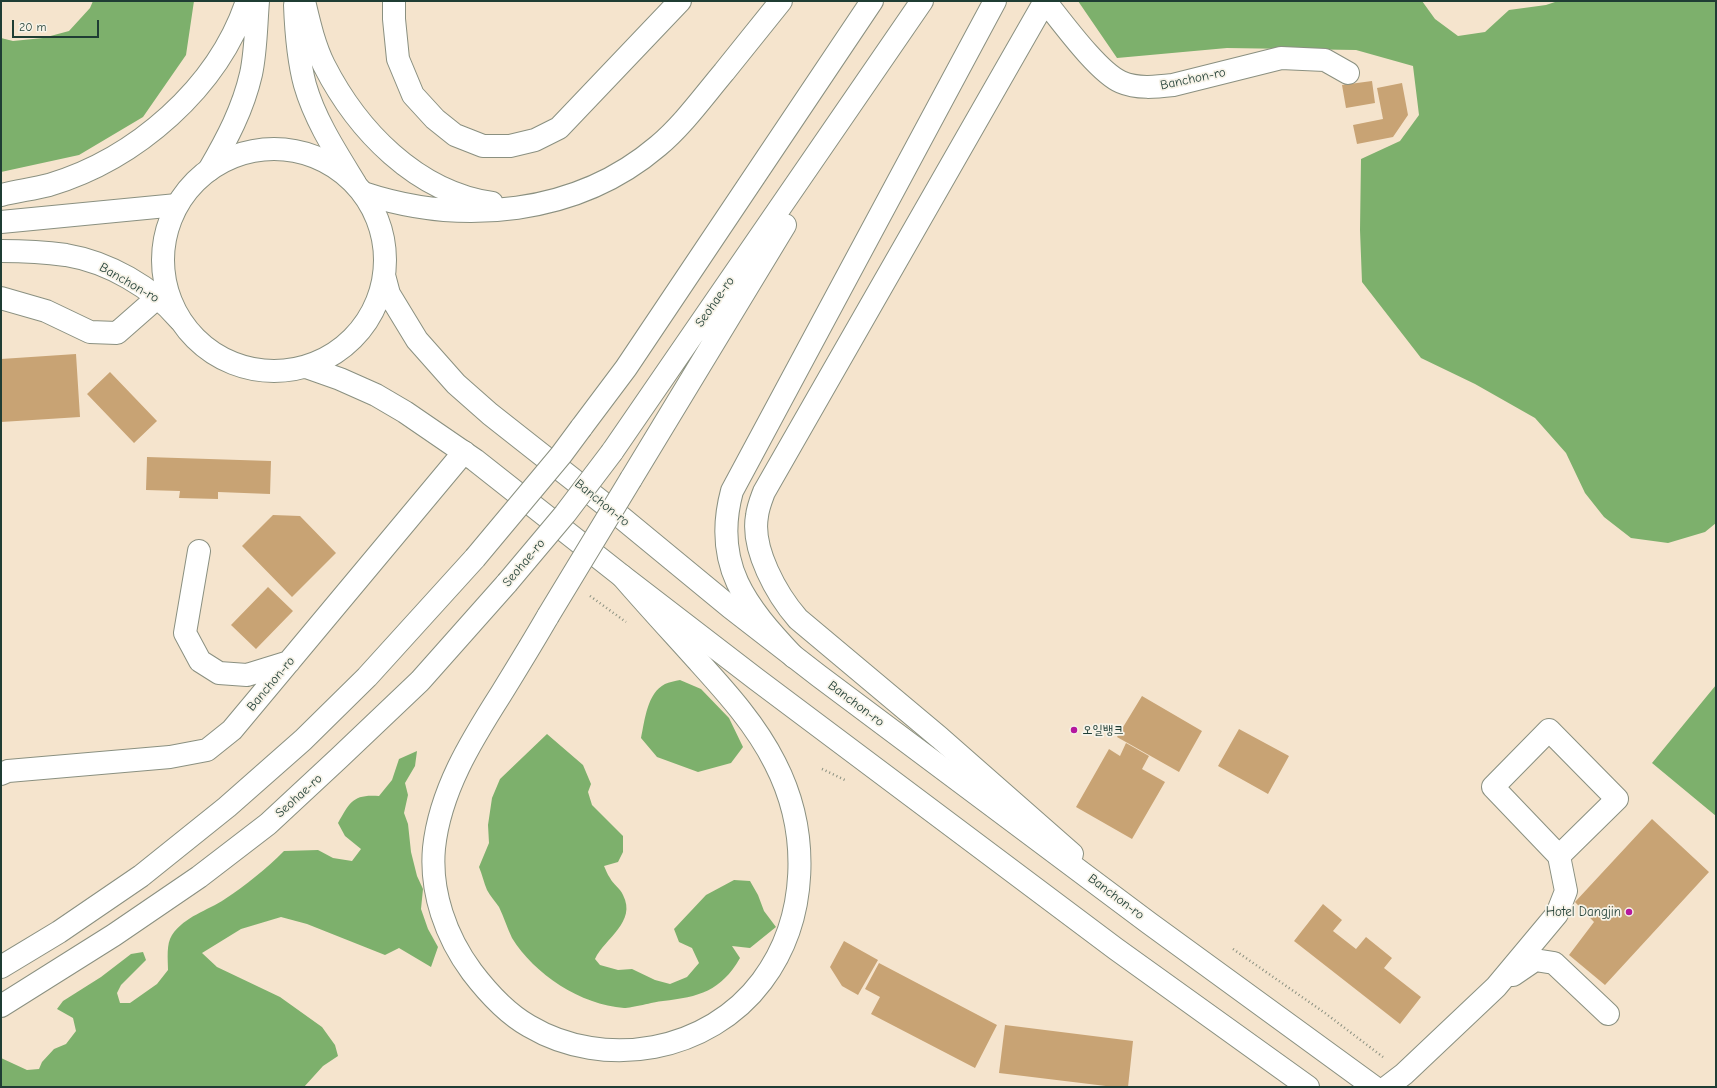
<!DOCTYPE html>
<meta charset="utf-8">
<style>
body{margin:0}
#map{position:relative;width:1717px;height:1088px;overflow:hidden;background:#f5e4cd;font-family:"Comic Neue",sans-serif}
canvas{display:block}
.frame{position:absolute;inset:0;border:2px solid #1f3d34;pointer-events:none}
.scale{position:absolute;left:12px;top:20px;width:87px;height:18px;box-sizing:border-box;border:2px solid #1f3d34;border-top:0;padding-left:5px;font-size:12px;line-height:14px;white-space:nowrap;color:#1f3d34;-webkit-text-stroke:3px #f7f3e8;paint-order:stroke}
</style>
<div id="map">
<canvas width="1717" height="1088"></canvas>
<div class="frame"></div>
<div class="scale">20 m</div>
</div>
<script>
const c = document.querySelector('canvas').getContext('2d');
c.lineJoin = 'round';
function fillPath(path, color) {
  c.fillStyle = color;
  c.fill(path, 'evenodd');
}
function trace(path, color, width, dash) {
  c.strokeStyle = color;
  c.lineWidth = width;
  c.lineCap = dash ? 'butt' : 'round';
  c.setLineDash(dash || []);
  c.stroke(path);
}
function write(font, color, halo, rows, align = 'center') {
  c.font = font + ' "Comic Neue","Poor Story",sans-serif';
  c.lineWidth = 3.5;
  c.setLineDash([]);
  c.textBaseline = 'middle';
  c.strokeStyle = halo;
  c.fillStyle = color;
  for (const [text, x, y, turn = 0] of rows) {
    c.save();
    c.translate(x, y);
    c.rotate((+turn || 0) * Math.PI / 180);
    c.textAlign = isNaN(turn) ? turn : align;
    if (halo) c.strokeText(text, 0, 0);
    c.fillText(text, 0, 0);
    c.restore();
  }
}
fillPath(new Path2D(`
 M93,1H194L186,55L143,117L79,155L1,172V38L13,41L43,38L69,31L90,8Z
 M1078,1H1422L1435,19L1458,36L1485,32L1509,10L1546,5L1558,1H1716V523L1705,532L1668,543L1631,538L1604,517L1585,493L1566,453L1535,418L1475,384L1421,358L1362,282L1360,230L1361,159L1400,141L1419,115L1413,66L1356,50L1227,48L1117,58Z
 M680,680L701,689L729,718L743,747L731,763L698,772L657,757L641,738C645,720 647,693 665,684C669,682 675,681 680,680Z
 M1716,685V816L1652,763Z
 M547,734L583,765L591,784L588,792L592,805L623,836V852L618,862L604,866C606,870 607,874 610,878C613,884 620,888 623,895C637,922 605,938 595,959L600,965L618,970L632,969L655,980L670,984L687,977L699,963L692,948L679,942L674,929L706,895L734,880L750,881L758,895L764,911L776,927L750,948L732,946L740,958C721,991 699,997 663,1001C653,1002 632,1008 624,1008C581,1005 534,974 512,938C507,928 504,917 499,907C495,901 490,896 487,890C484,883 482,874 479,867L489,843L488,825L492,798L500,779Z
 M417,751L415,766L405,783L408,795L404,813L408,824L411,852L417,876L423,889L421,909L428,929L438,947L431,967L399,948L385,955L307,924L281,917L241,929L202,953L217,967L280,997L322,1027L335,1045L338,1056L323,1066L304,1087H1V1058L27,1070L39,1069L42,1062L54,1049L66,1044L76,1031L73,1018L57,1009L63,1001L101,977L131,954L143,952L146,960L121,985L117,993L120,1003H130L157,984L168,970C168,959 166,944 172,935C185,916 207,911 225,899C246,885 266,869 284,851L318,850L333,858L352,861L361,849L345,836L338,823C350,802 353,794 379,796L392,780L399,759Z`), '#7db06c');
fillPath(new Path2D(`
 M1372,81L1375,103L1346,108L1342,85Z
 M1402,83L1408,115L1393,137L1357,144L1353,125L1383,119L1377,88Z
 M76,354L80,417L1,422V359Z
 M110,372L157,421L134,443L87,394Z
 M147,457L271,461L270,494L218,492V499L179,498L180,491L146,490Z
 M273,515L300,516L336,553L292,597L242,546Z
 M268,587L293,611L256,649L231,625Z
 M1142,696L1202,731L1179,772L1117,737Z
 M1239,729L1289,756L1268,794L1218,766Z
 M1126,743L1149,756L1142,769L1165,782L1132,839L1076,807L1109,749L1120,756Z
 M1652,819L1709,872L1605,985L1569,955L1594,922L1575,902Z
 M1323,904L1342,920L1333,931L1356,949L1366,937L1392,958L1384,968L1421,997L1400,1024L1294,941Z
 M844,941L878,960L858,995L842,986L830,967Z
 M879,963L997,1025L975,1068L871,1014L880,997L865,989Z
 M1005,1025L1133,1041L1128,1087H1114L999,1073Z`), '#c8a374');
const minor = new Path2D(`
 M394,1V19L398,59L413,95L435,119L455,135L483,146H510L535,140L559,128L680,1
 M1045,1L764,492C761,500 758,507 757,516C751,549 777,595 798,619L940,738L1072,854
 M1045,1C1062,22 1098,72 1121,82C1137,89 1156,87 1173,85L1281,58L1325,60L1348,73
 M1,222L177,205
 M1,251C23,251 44,252 66,255C108,262 152,287 179,319
 M1,298L46,311L90,332L117,333L158,297
 M199,551L185,633L200,661L219,673L247,675L289,662
 M1,774L8,771L170,757L207,750L232,730L464,452
 M1513,975L1535,960L1554,963L1608,1014
 M1387,1087L1404,1074L1496,987L1557,914L1566,891L1559,856L1493,787L1549,730L1617,799L1559,856`);
const major = new Path2D(`
 M163 260a111 111 0 1 1 222 0a111 111 0 1 1-222 0Z
 M384,275L389,294L417,340L456,384L490,414L622,518L730,607L819,676L1149,923L1374,1087
 M306,367L340,379L376,395L405,412L475,460L622,576L756,679L1116,949L1308,1087`);
const highway = new Path2D(`
 M304,1C309,22 314,45 324,65C357,130 416,192 492,203
 M295,5C296,31 298,59 305,85C315,120 336,152 355,183
 M209,170C227,139 243,109 251,74C256,51 256,25 258,1
 M363,193C462,226 577,215 658,146C683,125 703,97 724,72C743,48 762,25 781,1
 M1,195C17,191 33,189 49,185C136,159 218,88 247,1
 M581,428L626,368L872,1
 M612,452L922,1
 M631,479L785,225
 M548,616C533,642 517,668 501,694C471,741 440,791 434,848C430,892 446,937 472,972C488,993 506,1013 529,1026C605,1071 709,1052 762,981C809,918 810,831 775,763C756,725 727,693 699,662C673,633 647,605 622,576
 M794,657C746,606 712,565 732,491L995,1
 M1,967L59,932L141,876L227,807L303,740L367,677L475,558
 M1,1006L114,935L199,877L268,824L339,758L420,681L507,583`);
trace(minor, '#8a9080', 24);
trace(major, '#8a9080', 24);
trace(highway, '#8a9080', 24);
trace(new Path2D(`
 M590,596L626,622
 M822,769L845,780
 M1233,949L1325,1013L1383,1057`), '#8a9080', 2.5, [1, 3]);
trace(minor, '#fff', 22);
trace(major, '#fff', 22);
trace(highway, '#fff', 22);
const highwayBridge = new Path2D(`
 M475,558L561,455L581,428
 M507,583L565,514L612,452
 M548,616L631,479`);
trace(highwayBridge, '#8a9080', 24, []);
trace(highwayBridge, '#fff', 22);
for (const [x, y, r, color] of [
 [1074,730,4,"#b5179e"],
 [1629,912,4,"#b5179e"]
]) {
  const dot = new Path2D();
  dot.arc(x, y, r, 0, 2 * Math.PI);
  c.fillStyle = color;
  c.fill(dot);
  trace(dot, '#f7f3e8', 1.5);
}
write('13px', '#1f3d34', '#f7f3e8', [
 ["Banchon-ro",1193,79,-12],
 ["Banchon-ro",129,283,30],
 ["Seohae-ro",715,302,-55],
 ["Banchon-ro",602,503,39],
 ["Seohae-ro",524,563,-50],
 ["Banchon-ro",271,684,-50],
 ["Banchon-ro",856,704,37],
 ["Seohae-ro",299,796,-42],
 ["Banchon-ro",1116,897,37]
]);
write('13px', '#1f3d34', '#f7f3e8', [
 ["오일뱅크",1082,730],
 ["Hotel Dangjin",1621,912,"right"]
], 'left');
</script>
